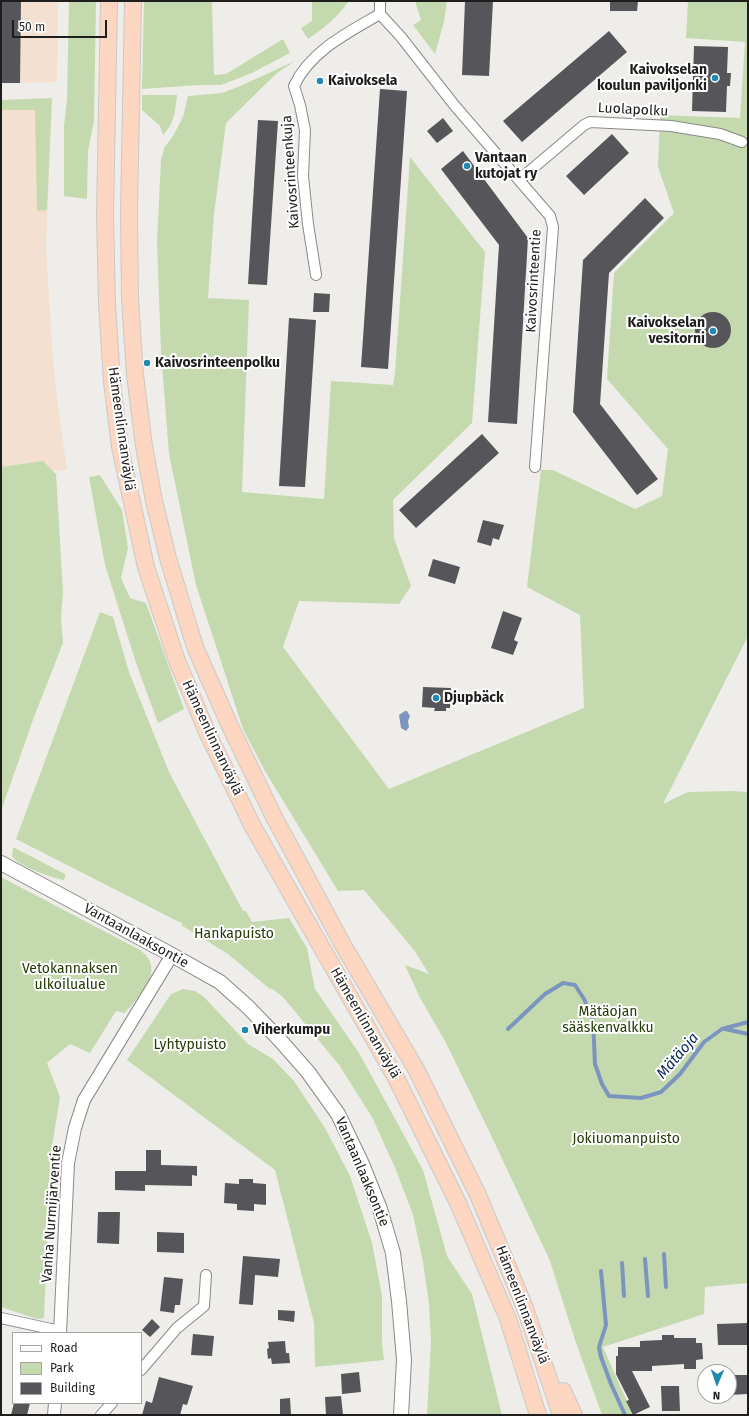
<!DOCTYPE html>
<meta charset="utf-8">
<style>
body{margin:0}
#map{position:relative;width:749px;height:1416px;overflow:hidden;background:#efede9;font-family:"Fira Sans",sans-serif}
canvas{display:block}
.frame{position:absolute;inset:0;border:2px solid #1f1e1d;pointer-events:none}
.legend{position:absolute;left:12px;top:1332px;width:130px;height:72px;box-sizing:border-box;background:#fff;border:1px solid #a5a5a5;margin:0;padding:5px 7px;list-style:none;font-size:12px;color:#1f1e1d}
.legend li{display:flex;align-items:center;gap:8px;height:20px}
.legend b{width:20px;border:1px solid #a5a5a5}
.north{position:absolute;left:697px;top:1364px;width:40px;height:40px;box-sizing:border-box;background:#fff;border:1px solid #a5a5a5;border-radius:50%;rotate:182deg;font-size:11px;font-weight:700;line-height:16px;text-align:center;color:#1f1e1d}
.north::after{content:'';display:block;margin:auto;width:14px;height:18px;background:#2089b1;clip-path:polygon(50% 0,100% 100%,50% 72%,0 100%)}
.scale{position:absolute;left:12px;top:20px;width:95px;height:18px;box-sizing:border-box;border:2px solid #1f1e1d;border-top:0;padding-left:5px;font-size:12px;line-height:14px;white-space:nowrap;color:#1f1e1d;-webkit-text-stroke:3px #fff;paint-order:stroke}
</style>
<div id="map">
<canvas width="749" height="1416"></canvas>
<div class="frame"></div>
<ul class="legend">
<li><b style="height:5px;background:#fff"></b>Road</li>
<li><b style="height:11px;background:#c4daae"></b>Park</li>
<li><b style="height:11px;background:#565559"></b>Building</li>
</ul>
<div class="north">N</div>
<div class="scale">50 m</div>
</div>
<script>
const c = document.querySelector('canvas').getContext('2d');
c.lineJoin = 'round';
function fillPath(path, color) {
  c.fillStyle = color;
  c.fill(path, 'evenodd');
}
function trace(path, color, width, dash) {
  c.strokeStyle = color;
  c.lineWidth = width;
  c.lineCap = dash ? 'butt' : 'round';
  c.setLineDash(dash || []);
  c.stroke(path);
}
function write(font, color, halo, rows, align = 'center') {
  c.font = font + ' "Fira Sans",sans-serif';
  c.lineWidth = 4;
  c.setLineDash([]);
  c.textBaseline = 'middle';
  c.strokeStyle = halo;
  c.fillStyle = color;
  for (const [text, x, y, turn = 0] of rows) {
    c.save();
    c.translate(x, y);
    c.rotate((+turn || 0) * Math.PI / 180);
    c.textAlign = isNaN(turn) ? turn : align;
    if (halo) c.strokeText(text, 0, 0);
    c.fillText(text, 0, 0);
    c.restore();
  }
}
fillPath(new Path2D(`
 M1,1H58L57,82L1,83Z
 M52,98L46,247L52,344L56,391L67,470L1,471V100Z`), '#f3e0d0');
fillPath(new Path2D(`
 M69,1H96L94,121L88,151L87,199L64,196V126L67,99Z
 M144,1H212L214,75L226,74L283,39L290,53L252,73L221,85H199L142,89Z
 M312,1H349C337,17 325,28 308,39L301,28L312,21Z
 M415,1H447L444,22L435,54L413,25L421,20Z
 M688,1H748V636L663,804L688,792L731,791L748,792V1283L705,1287L704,1314L603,1347L633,1415H602L576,1343L550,1261L490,1133L445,1041L419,996L405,965L429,974L414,950L364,890L338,891L265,771L243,729L196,585L169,454L161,352L157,242L161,160L164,148L173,136L183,117L188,96L222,93L238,87L295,61L277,73L226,123L214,214L208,298L249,300L242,492L324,499L331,381L393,385L395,373L410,157L485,252L472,423L393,500L394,538L411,586L399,604L299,601L283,647L389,789L584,708L580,615L527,587L541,470H553L635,509L662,496L668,449L607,379L614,273L674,213L658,167L660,115L740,118L745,42L686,38Z
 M142,95H177C175,112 175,122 163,135L160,126L142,110Z
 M52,98L47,210L37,211L35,110H1V100Z
 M43,461L56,474L63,592L61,618L63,643L34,717L1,811V467Z
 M100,475L122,510L128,548L121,578L130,598L146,603L184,709L158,723L137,666L105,565L89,477Z
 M100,612L113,617L129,672L169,772L243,911H246L252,922L289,918L307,948L315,989L359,1053L423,1170L447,1256L472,1294L502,1415H427L431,1342L429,1304L423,1262L413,1215L396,1170L372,1117L339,1065L283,997L271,988V990L228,954L181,925L183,924L16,839Z
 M13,847L65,874L66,875L64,880C52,878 18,866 12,856Z
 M1,877L140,950C167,970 140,995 125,1013L116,1011L90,1053L70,1044L47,1063L60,1097L51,1153L44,1318L37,1319L1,1307Z
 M183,989L195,991L204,997L248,1044L273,1059L294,1081L325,1128L350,1176L372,1243L382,1296V1342L384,1360L315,1367L314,1323L275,1170L127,1060L171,994Z`), '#c4daae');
fillPath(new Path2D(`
 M405,711H407L410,716L408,721L409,727L406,731L401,728L399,715Z`), '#7b95bf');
trace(new Path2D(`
 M508,1029L545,994L563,983L575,985L584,999L593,1020L595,1064L602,1084L609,1096L641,1098L661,1092L680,1074L704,1042L722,1029L748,1022
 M725,1029L748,1034
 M664,1254L666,1287
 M645,1259L648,1296
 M622,1263L624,1296
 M601,1271L606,1325L599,1347L601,1357L611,1384L625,1415`), '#7b95bf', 4);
fillPath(new Path2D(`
 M1,1H21L20,83H1Z
 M465,1H493L489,76L462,75Z
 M610,1H638L637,11H610Z
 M609,31L627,52L522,142L503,121Z
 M694,46L728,47L727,73H731L730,86H727L726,112L692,111Z
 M380,89L407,91L388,369L361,367Z
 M443,118L453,131L437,143L427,131Z
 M258,120L278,121L267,285L248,284Z
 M612,134L629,153L584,195L566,176Z
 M463,151L528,238L517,424L488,422L499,245L441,169Z
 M645,198L664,218L609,273L600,404L658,479L637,495L573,412L583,260Z
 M314,293L330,294L329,312H313Z
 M695 330a18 18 0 1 1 36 0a18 18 0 1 1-36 0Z
 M289,318L316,320L305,487L279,486Z
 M482,434L499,453L416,528L399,510Z
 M483,520L504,525L499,540L493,538L491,546L477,542Z
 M433,559L460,567L455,584L428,576Z
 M503,611L522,618L514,640L518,642L513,655L491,648Z
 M423,687L451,688L450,708H446V711H434L435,708L422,707Z
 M146,1150H161V1165L197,1166V1176L192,1175V1186L145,1185V1191L115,1190V1171H146Z
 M239,1179H253V1183L266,1184V1205L254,1204V1211L237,1210V1204L224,1203L225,1183L239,1184Z
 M98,1212H120L119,1244L97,1243Z
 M157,1232L184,1233V1253L157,1252Z
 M243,1256L280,1259L278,1277L255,1275L253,1305L239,1304Z
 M164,1277L183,1279L180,1305H175L174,1313L160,1311Z
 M278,1310L295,1311L294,1322L278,1320Z
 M152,1319L160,1327L150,1337L142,1330Z
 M748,1323V1345H718L717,1324Z
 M193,1334L214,1336L212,1356L191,1355Z
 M662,1335H674V1338H696V1343H702L703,1359L696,1360V1369H684V1364L652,1366V1371H632L650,1407L633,1415L626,1401L629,1400L616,1374V1356H618V1347H640V1341L662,1340Z
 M285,1341L286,1353H289L290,1363L272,1364L271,1358L268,1359L267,1349L269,1348L268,1342Z
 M359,1372L361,1392L342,1394L341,1374Z
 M729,1375H748V1394L729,1395Z
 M159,1377L193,1386L187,1405L183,1404L180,1415H142L146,1401L152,1403Z
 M661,1386H679L680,1411H662Z
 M341,1396L343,1415H326L325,1397Z
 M290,1398L291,1415H280V1399Z
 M14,1403H30L27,1415H11Z`), '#565559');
const minor = new Path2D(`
 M380,1V14
 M380,14L401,37L455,106L550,216L553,227L535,467
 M519,180L584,125L590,122L671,126L720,134L742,142
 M316,275L308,224L303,176L305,130L300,105L294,86C310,51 349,32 380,14
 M1,1318L60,1331
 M141,1370L177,1328L204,1306L206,1275
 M101,1415L112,1403`);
const tertiary = new Path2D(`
 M60,1333L68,1163L75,1128L84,1100L172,955
 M54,1415L55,1403`);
const secondary = new Path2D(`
 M1,863L172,955L220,982L248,1007L279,1039L308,1072L338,1114L362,1164L380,1209L393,1253L399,1301L404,1360L401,1415`);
const trunk = new Path2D(`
 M109,1L105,215L107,304L112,382L120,447L146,567L176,658L207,732L253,827L396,1078L458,1203L508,1319L538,1415
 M133,1L129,212L130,299L135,375L144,446L154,501L168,558L195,647L230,726L274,817L343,945L416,1069L478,1195L525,1308L561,1415
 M563,1391L574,1415`);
trace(minor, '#8b8986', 12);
trace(tertiary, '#8b8986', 14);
trace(secondary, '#8b8986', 16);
trace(trunk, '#c9c9c9', 18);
trace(minor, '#fff', 10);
trace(tertiary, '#fff', 12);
trace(secondary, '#fff', 14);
trace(trunk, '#fcd6c0', 16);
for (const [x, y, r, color] of [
 [715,78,4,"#2089b1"],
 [320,81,4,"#2089b1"],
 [467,166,4,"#2089b1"],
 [713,331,4,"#2089b1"],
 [147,363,4,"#2089b1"],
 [436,698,4,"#2089b1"],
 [245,1030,4,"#2089b1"]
]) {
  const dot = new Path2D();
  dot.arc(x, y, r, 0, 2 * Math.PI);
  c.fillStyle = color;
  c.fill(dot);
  trace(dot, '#fff', 1.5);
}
write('bold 14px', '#1f1e1d', '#fff', [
 ["Kaivokselan",707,70,"right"],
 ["koulun paviljonki",707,86,"right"],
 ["Kaivoksela",328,81],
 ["Vantaan",475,158],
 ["kutojat ry",475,174],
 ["Kaivokselan",705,323,"right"],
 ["vesitorni",705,339,"right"],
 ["Kaivosrinteenpolku",155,363],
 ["Djupbäck",444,698],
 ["Viherkumpu",253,1030]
], 'left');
write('14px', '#1f1e1d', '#fff', [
 ["Luolapolku",633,110,3],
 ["Kaivosrinteenkuja",291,172,-94],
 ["Kaivosrinteentie",534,281,-87],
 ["Hämeenlinnanväylä",121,429,82],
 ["Hämeenlinnanväylä",212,738,65],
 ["Vantaanlaaksontie",136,936,29],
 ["Hämeenlinnanväylä",365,1023,60],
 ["Vantaanlaaksontie",362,1172,67],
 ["Vanha Nurmijärventie",52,1214,-86],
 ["Hämeenlinnanväylä",522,1305,69]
]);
write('14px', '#243a05', '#fff', [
 ["Hankapuisto",234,934],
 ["Vetokannaksen",70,969],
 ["ulkoilualue",70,985],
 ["Mätäojan",608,1012],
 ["sääskenvalkku",608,1028],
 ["Lyhtypuisto",190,1045],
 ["Jokiuomanpuisto",626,1139]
]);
write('italic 15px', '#07275a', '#fff', [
 ["Mätäoja",678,1056,-49]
]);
</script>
